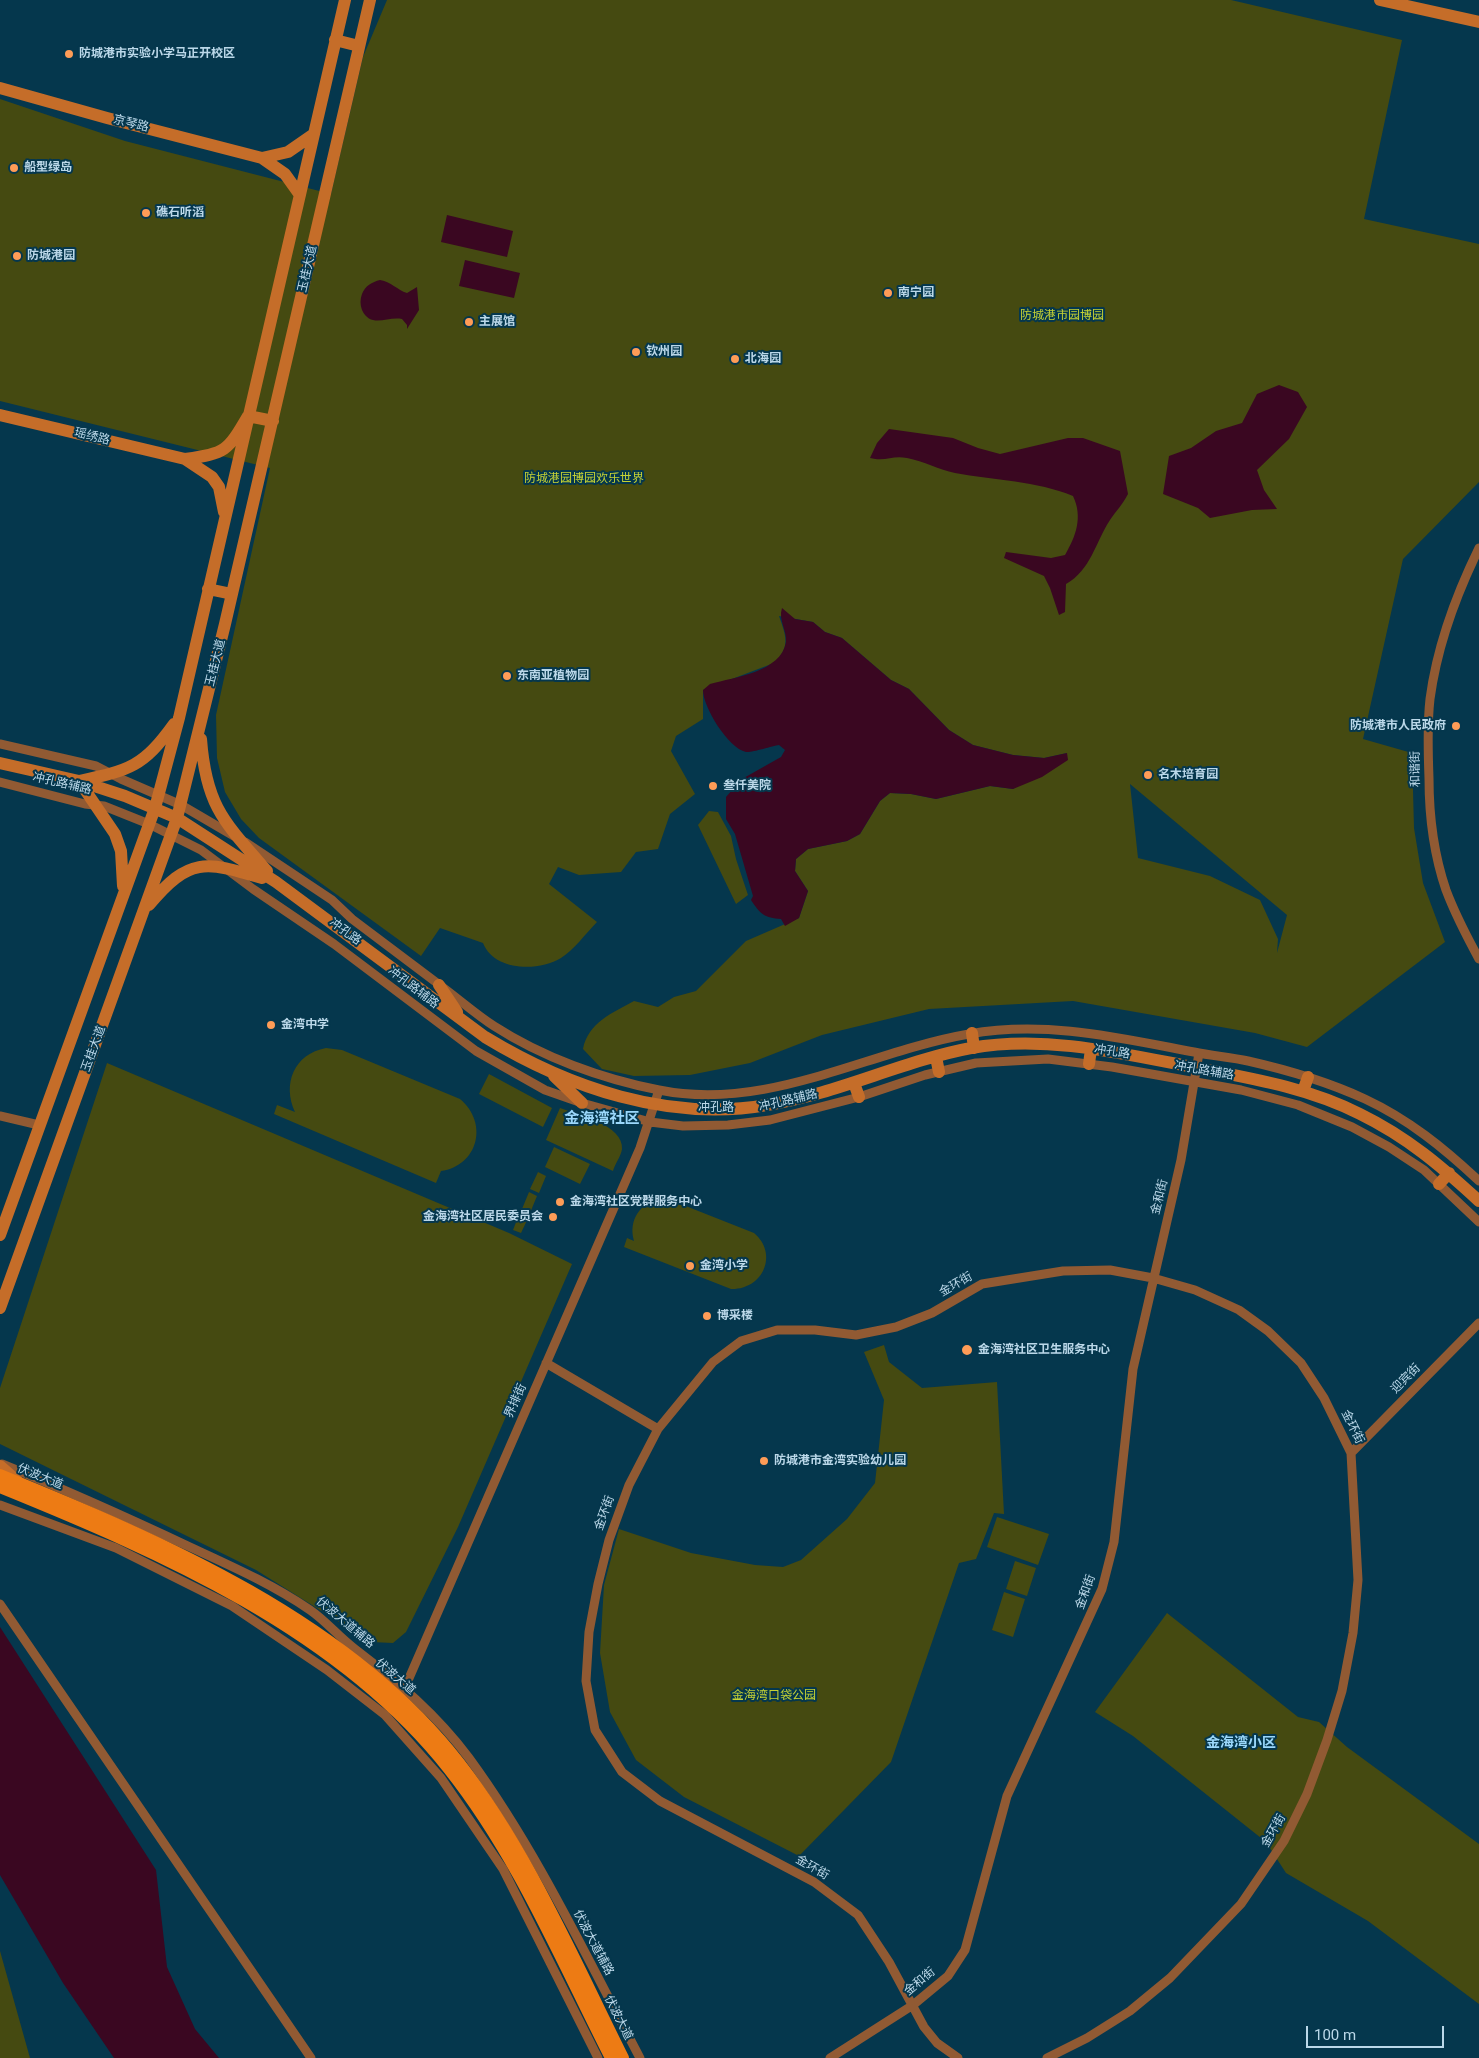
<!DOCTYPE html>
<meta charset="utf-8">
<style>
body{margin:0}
#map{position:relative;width:1479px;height:2058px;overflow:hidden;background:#05374d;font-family:Roboto,sans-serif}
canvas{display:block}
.scale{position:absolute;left:1306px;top:2026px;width:138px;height:22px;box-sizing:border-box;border:2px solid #bbd8e9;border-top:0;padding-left:6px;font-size:15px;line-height:18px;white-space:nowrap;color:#bbd8e9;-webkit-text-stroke:4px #05374d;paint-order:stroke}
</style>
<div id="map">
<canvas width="1479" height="2058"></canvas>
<div class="scale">100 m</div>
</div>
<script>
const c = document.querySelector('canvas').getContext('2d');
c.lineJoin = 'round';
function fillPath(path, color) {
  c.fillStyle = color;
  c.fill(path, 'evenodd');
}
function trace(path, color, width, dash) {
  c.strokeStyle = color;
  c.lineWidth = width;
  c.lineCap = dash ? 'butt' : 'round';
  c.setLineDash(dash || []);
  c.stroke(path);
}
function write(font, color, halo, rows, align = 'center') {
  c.font = font + ' Roboto,"Noto Sans SC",sans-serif';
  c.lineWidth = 4;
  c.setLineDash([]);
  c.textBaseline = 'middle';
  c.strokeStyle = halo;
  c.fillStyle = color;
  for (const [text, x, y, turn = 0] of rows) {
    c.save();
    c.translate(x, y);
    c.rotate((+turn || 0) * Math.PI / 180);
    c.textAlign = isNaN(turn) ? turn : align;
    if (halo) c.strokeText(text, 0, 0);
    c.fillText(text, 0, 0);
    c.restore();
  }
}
fillPath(new Path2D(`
 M387,0H1231L1402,40L1364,219L1479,244V482L1403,559L1363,739L1412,753L1414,828L1423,883L1445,942L1307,1047L1255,1033L1073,1001L929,1009L822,1035L750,1063L690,1075L634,1076L602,1069L583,1049C588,1023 612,1013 634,1001L658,1007L674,997L696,991L746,941L799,918L808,891L795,871L796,859L808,849L847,841L860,834L880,801L890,793L911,794L936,799L990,786L1013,789L1067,753L1044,758L1013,755L973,745L949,730L909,689L891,680L842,638L825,632L813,622L779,616C786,636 791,647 774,663L703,690V719L676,736L671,751L695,794L670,814L658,849L636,852L621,872L579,875L558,867L549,884L597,922C586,933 574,950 561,958C538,972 494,971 483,943L440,928L421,956L259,838L241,819L225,792L217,758L216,715L270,468L0,401V99L125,141L331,194L363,57ZM1130,784L1287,915L1277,953L1278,939L1260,900L1210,876L1138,858Z
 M709,811L718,812L731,836L736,859L748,895L736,904L698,825Z
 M326,1048L342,1050L460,1099C489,1123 478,1166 441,1171L436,1183L274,1114L277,1105L295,1112C282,1084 294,1054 326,1048Z
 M107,1063L509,1233L572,1264L458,1527L406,1632L393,1643L371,1642L256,1570L0,1444V1388Z
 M489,1074L552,1108L543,1127L479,1094Z
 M560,1108C578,1115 624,1125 622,1149C621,1156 615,1164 613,1171L546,1140Z
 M554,1147L590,1164L580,1184L545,1167Z
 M538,1172L546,1176L539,1193L530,1189Z
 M529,1192L537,1196L530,1213L522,1209Z
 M661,1198L668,1199L754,1233C779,1254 763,1290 731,1289L624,1247L627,1238L634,1241C628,1220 640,1203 661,1198Z
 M520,1212L529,1216L521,1233L513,1230Z
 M884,1345L889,1362L922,1388L997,1382L1004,1514L994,1513L976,1559L959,1563L891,1762L799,1856L684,1797L636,1760L610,1712L600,1653L604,1585L619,1529L691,1553L755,1565L783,1567L801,1560L847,1519L875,1483L884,1400L864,1352Z
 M997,1517L1049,1534L1038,1565L987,1547Z
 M1015,1561L1036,1568L1027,1596L1006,1589Z
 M1004,1592L1025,1599L1013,1637L992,1630Z
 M1167,1613L1298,1717L1319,1722L1347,1747L1479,1844V2004L1368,1921L1286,1873L1266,1842L1133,1736L1095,1712Z
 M0,1951L30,2058H0Z`), '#454a11');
fillPath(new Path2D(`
 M447,215L513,231L507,257L441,242Z
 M465,260L520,273L514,298L459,286Z
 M380,280C392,282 397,290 407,293L417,287L419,310L407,329V325L402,319C387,316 371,329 362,310C360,305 360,299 362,294C365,286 372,282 380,280Z
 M1279,385L1298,392L1307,407L1289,439L1257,470L1264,490L1277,509L1252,510L1210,518L1198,508L1163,494L1169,456L1191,448L1216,431L1242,423L1257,394Z
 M889,429L953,438L978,448L1000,454L1068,438H1083L1120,451L1128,494C1123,504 1116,511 1110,520C1095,543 1091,570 1066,584L1065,612L1059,615L1050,588L1044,576L1004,558L1006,552L1051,558L1065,555C1076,536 1083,517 1073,496C1037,481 994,480 955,473C939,470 924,461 907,458C892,455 886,462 870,458L877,443Z
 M782,608L795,619L813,622L825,632L842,638L891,680L909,689L949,730L973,745L1013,755L1044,758L1067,753L1068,760L1042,777L1013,789L990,786L936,799L911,794L890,793L880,801L860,834L847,841L808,849L796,859L795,871L808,891L799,918L785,926L781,919C765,918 760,914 751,900L753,896L735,834L726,819V797L742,779L781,757L785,750L779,745C772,746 751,753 746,752C728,748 703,707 703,690L710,684C735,677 781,672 786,642C787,630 778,620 782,608Z
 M0,1627L156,1870L167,1967L195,2029L219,2058H114L63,1983L0,1875Z`), '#3a0721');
trace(new Path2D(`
 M1479,548C1456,595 1437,646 1430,699C1427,725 1428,752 1429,778C1429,816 1434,855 1446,890C1455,914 1467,937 1479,959
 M0,744L96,766L121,779L181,805L234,836
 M0,782L85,804L104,806L149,824L201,850L253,889L334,944L476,1051L545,1090L582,1103L650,1122L683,1126L728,1125L770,1120L859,1097L925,1075L976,1063L1048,1059L1112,1067L1241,1090L1298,1105L1352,1127L1389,1147L1424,1170L1479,1222
 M245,842L332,900L352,919C383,942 414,966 445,989C461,1001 477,1015 494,1026C542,1057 602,1079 659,1090C767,1112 866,1052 969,1034C1045,1020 1120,1038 1194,1052C1212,1056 1230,1057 1248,1061C1288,1070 1328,1082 1365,1099C1408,1119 1444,1148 1479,1181
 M0,1116L39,1125
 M546,1363L658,1429
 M1351,1453L1479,1323
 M2,1464C66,1490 128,1518 190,1547C231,1566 272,1584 310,1610C326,1621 339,1637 355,1649C397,1681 437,1715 469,1758C537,1851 586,1956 640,2058
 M0,1505L116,1548L232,1606L327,1670L385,1715L441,1778L503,1869L598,2058
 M0,1604L311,2058
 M403,1692L640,1148L659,1090
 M830,2058L913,2005L948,1976L965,1950L1007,1796L1102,1589L1114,1542L1133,1369L1181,1160L1199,1053
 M958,2058L937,2043L924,2027L889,1962L858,1915L814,1882L660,1801L622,1772L595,1730L586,1681L589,1632L598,1584L609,1540L629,1485L658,1429L713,1362L741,1341L777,1330H815L856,1335L896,1327L932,1313L982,1284L1063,1271L1110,1270L1153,1278L1195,1290L1239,1310L1268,1331L1301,1363L1324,1398L1351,1453L1358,1580L1353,1633L1342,1691L1327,1740L1307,1794L1284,1841L1241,1904L1170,1978L1130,2011L1087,2038L1047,2058`), '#915a33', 9);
trace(new Path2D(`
 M1380,0L1479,22
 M335,40L359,46
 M0,88L107,118L262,158L285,174L300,195
 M262,158L288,152L314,134
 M0,415L185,459L212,477L219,487L224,512
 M185,459C226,453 227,452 248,416L273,421
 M208,589L232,594
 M201,739C206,806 224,822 267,871
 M0,763L79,781L125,796L177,818L276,882L485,1037C569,1088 668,1122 767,1105C837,1094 902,1061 971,1048C1045,1035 1120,1053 1192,1067C1249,1078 1307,1087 1360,1114C1407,1137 1441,1166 1479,1201
 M79,781C130,770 143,767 174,724
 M79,781L115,834L121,851L123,886
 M149,905C189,857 205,861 262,878
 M439,985L457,1012
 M972,1033L974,1048
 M936,1057L939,1072
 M1089,1064L1091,1049
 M554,1076L582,1103
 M854,1083L859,1097
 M1303,1091L1308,1077
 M1439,1184L1449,1173
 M0,1235L155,808L179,718L345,0
 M0,1308L177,818L225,624L370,0
 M0,1466L17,1481`), '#c56d29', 12);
trace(new Path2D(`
 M0,1475C162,1541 349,1621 459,1763C528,1852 573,1958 623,2058
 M0,1487C160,1552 340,1630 449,1769C518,1856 561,1960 611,2058`), '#ed7b14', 12);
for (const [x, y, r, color] of [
 [69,54,5,"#fe9c57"],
 [14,168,5,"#fe9c57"],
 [146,213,5,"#fe9c57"],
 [17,256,5,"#fe9c57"],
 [888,293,5,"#fe9c57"],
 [469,322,5,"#fe9c57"],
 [636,352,5,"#fe9c57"],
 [735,359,5,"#fe9c57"],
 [507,676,5,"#fe9c57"],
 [1456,726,5,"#fe9c57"],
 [1148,775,5,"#fe9c57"],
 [713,786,5,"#fe9c57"],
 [271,1025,5,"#fe9c57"],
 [560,1202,5,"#fe9c57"],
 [553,1217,5,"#fe9c57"],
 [690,1266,5,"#fe9c57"],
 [707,1316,5,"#fe9c57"],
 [967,1350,6,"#fe9c57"],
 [764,1461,5,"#fe9c57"]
]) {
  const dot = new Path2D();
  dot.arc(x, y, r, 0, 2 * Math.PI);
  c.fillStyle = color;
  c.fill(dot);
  trace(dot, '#05374d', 2);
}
write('bold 12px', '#bbd8e9', '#05374d', [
 ["防城港市实验小学马正开校区",79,54],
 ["船型绿岛",24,168],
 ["礁石听滔",156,213],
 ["防城港园",27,256],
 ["南宁园",898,293],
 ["主展馆",479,322],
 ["钦州园",646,352],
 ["北海园",745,359],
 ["东南亚植物园",517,676],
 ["防城港市人民政府",1446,726,"right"],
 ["名木培育园",1158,775],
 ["叁仟美院",723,786],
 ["金湾中学",281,1025],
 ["金海湾社区党群服务中心",570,1202],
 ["金海湾社区居民委员会",543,1217,"right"],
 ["金湾小学",700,1266],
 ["博采楼",717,1316],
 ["金海湾社区卫生服务中心",978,1350],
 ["防城港市金湾实验幼儿园",774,1461]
], 'left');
write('12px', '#bbd8e9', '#05374d', [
 ["京琴路",131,124,14],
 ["玉桂大道",308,269,-77],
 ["瑶绣路",92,437,14],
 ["玉桂大道",216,663,-76],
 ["和谐街",1416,769,-91],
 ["冲孔路辅路",62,784,13],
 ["冲孔路",345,932,36],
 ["冲孔路辅路",413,988,37],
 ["玉桂大道",94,1049,-70],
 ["冲孔路",1112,1052,9],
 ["冲孔路辅路",1204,1071,10],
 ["冲孔路辅路",788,1101,-13],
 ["冲孔路",716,1108],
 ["金和街",1160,1197,-76],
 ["金环街",956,1285,-30],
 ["迎宾街",1406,1379,-45],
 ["界排街",516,1401,-66],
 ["金环街",1352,1427,64],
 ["伏波大道",40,1477,22],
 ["金环街",605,1513,-70],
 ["金和街",1086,1592,-70],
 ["伏波大道辅路",345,1623,40],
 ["伏波大道",395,1677,40],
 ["金环街",1274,1831,-60],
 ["金环街",812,1868,30],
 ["伏波大道辅路",593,1943,62],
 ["金和街",920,1982,-40],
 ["伏波大道",618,2018,63]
]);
write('12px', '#c6d234', '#05374d', [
 ["防城港市园博园",1062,316],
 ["防城港园博园欢乐世界",584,479],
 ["金海湾口袋公园",774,1696]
]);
write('bold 14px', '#9bd8fb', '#05374d', [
 ["金海湾小区",1241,1743]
]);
write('bold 15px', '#9bd8fb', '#05374d', [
 ["金海湾社区",602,1119]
]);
</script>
